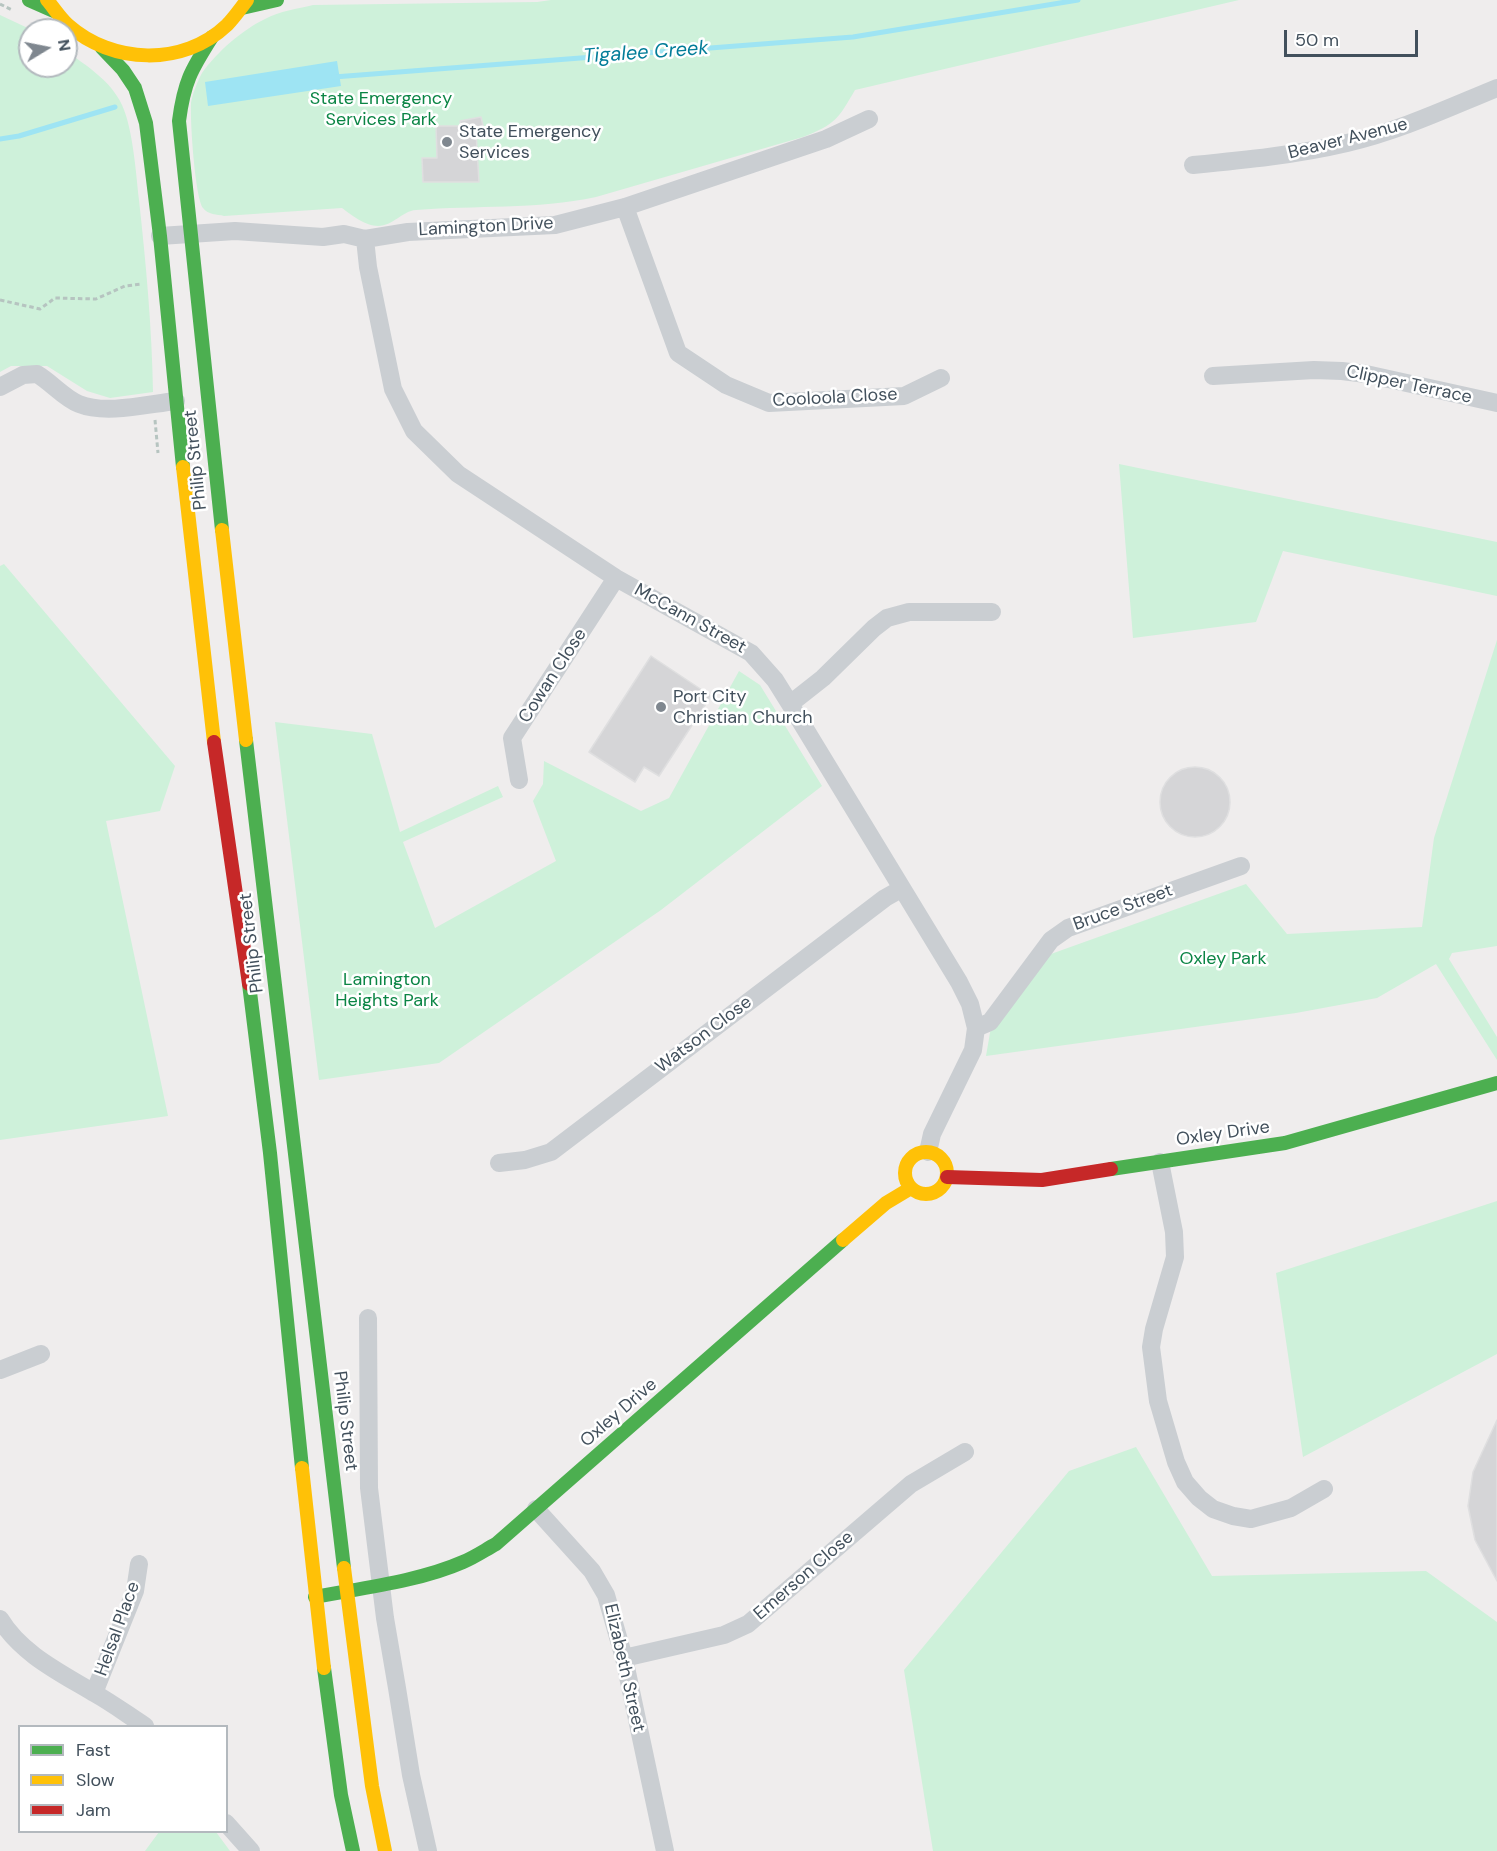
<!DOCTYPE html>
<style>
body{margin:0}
#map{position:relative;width:1497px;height:1851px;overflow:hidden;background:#efeded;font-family:"DM Sans",sans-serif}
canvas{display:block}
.legend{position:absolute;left:18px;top:1725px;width:210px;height:108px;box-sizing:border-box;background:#fff;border:2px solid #b3b9be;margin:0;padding:8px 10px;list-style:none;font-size:18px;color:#42505c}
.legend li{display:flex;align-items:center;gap:12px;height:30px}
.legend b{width:30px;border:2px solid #b3b9be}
.north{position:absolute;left:18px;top:18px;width:60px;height:60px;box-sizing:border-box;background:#fff;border:2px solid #b3b9be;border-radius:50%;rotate:80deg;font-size:16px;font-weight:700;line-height:24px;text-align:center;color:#42505c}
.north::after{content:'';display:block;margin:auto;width:21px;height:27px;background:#7f878f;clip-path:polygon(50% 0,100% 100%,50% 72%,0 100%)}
.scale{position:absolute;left:1284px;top:30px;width:134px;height:27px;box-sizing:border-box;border:3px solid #42505c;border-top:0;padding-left:8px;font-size:18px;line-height:21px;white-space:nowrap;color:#42505c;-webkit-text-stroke:4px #fff;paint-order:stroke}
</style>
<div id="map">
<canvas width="1497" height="1851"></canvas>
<ul class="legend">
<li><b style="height:8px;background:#4caf50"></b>Fast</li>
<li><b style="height:8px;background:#ffc107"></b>Slow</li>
<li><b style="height:8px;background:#c62828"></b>Jam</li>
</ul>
<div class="north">N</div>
<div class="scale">50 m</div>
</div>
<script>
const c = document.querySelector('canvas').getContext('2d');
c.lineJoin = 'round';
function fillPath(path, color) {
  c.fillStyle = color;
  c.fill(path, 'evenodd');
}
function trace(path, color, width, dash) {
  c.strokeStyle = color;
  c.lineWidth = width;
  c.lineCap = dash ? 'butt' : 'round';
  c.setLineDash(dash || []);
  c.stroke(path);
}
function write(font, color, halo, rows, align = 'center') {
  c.font = font + ' "DM Sans",sans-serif';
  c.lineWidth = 5;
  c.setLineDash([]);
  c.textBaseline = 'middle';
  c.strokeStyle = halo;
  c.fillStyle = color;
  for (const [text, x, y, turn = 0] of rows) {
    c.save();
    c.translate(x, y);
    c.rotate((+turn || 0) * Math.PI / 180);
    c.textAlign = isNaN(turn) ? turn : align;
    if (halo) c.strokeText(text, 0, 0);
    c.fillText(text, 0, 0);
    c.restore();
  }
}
fillPath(new Path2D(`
 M551,0H1239L855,90C838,119 836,124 803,137L596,197C536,210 476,205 416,210C402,211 393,226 378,226C366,226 351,215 342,208L224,216C217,214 208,215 203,208C195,196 190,120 191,103C192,95 198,80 202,73C217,52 242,30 265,19C280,11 297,9 313,5L537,2Z
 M0,15L32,30H30V66H66V51C87,66 111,81 122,105C133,129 136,173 139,200C146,264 152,328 153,392L110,398L87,391L47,366H11L0,372Z
 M1119,464L1497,542V596L1283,551L1256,622L1133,638Z
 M4,564L175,766L160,811L106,821L168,1116L0,1140V566Z
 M1497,640V946L1452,953L1449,959L1497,1037V1060L1436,964L1377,998L1296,1013L986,1056L991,1027L1037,959L1246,884L1287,934L1422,927L1434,838Z
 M739,671L760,685L822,786L661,910L439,1063L319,1080L275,722L372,734L400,832L498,786L503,797L403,842L435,928L556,861L533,801L543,784L544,761L641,811L669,798Z
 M1497,1201V1354L1303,1457L1276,1273Z
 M1136,1447L1212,1576L1426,1571L1497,1622V1851H933L904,1670L1069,1471Z
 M159,1832H216L230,1851H145Z`), '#cef1da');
fillPath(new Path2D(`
 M337,61L341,86L208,106L205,82Z`), '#9ee4f3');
trace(new Path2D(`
 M334,77L853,37L1078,0
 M0,139L19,136L115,107`), '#9ee4f3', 5);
const building = new Path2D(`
 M481,117L484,130L476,132L479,182H423L422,158H437L436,126H461L460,121Z
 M651,656L711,696L659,776L644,767L635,782L589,752Z
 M1160 802a35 35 0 1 1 70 0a35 35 0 1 1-70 0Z
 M1497,1420V1581L1475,1540L1468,1506L1473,1472Z`);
fillPath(building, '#d5d5d7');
trace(building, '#dfdfe0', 1.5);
trace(new Path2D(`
 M0,4L12,10
 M0,300L40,309L55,298L96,299L125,286L142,284
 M155,420L158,453`), '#b6c4c0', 3, [4.5, 3]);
trace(new Path2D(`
 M1193,165C1245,160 1296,155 1347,143C1399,131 1448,108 1497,88
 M625,207L678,353L726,385L769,403L904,396L941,378
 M160,236L235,231L323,237L344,234L365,239L408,232L555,225L625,207L826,139L869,119
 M365,239L368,267L393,389L414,431L458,474L616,578L751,653L775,680L790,704L959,982L970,1004L976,1028L973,1050L932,1134L928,1152
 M1213,376L1314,370L1342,371L1366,374L1497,403
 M0,387L23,375L37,374C52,383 64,398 79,404C106,415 148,404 176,401
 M790,704L823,678L874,628L887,618L909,612H992
 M519,780L512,738L616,578
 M976,1028L990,1022L1051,940L1068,928L1241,866
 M1160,1162L1174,1232L1175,1257L1154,1329L1151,1347L1158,1401L1176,1462L1185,1482L1199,1498L1213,1509L1233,1516L1251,1519L1291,1508L1324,1489
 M499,1163L525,1160L551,1152L885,898L901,889
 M368,1318L369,1488L385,1618L397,1688L411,1775L428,1851
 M0,1370L41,1354
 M536,1509L592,1571L606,1595L624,1658L665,1851
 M0,1619C21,1654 61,1673 94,1693C112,1703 128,1715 145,1726
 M624,1658L724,1635L748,1624L911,1484L965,1452
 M94,1693L135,1591L139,1564
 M226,1823L251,1851`), '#caced2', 18);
trace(new Path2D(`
 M29,0L54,11
 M242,8L277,0
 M212,37C191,70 184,82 179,121L222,530
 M102,48L123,70L135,88L146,123L160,236L183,467
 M246,740L344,1568
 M249,984L270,1153L302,1468
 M1111,1169L1285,1143L1497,1083
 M315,1597C362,1588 420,1581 463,1562C475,1557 485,1550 496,1544L843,1240
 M324,1668L341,1795L353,1851`), '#4caf50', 14);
trace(new Path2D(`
 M47,0C54,8 60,18 68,25C112,64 183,67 227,25C234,18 241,8 247,0
 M183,467L214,742
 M222,530L246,740
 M905 1173a21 21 0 1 1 42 0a21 21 0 1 1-42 0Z
 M843,1240L886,1203L911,1188
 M302,1468L324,1668
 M344,1568L372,1786L385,1851`), '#ffc107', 14);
trace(new Path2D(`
 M214,742L249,984
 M947,1177L1042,1180L1111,1169`), '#c62828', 14);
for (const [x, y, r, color] of [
 [447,142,6,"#7f878f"],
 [661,707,6,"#7f878f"]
]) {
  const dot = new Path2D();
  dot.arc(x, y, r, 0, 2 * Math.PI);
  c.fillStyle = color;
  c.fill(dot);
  trace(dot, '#fff', 2);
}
write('18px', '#0b8545', '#fff', [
 ["State Emergency",381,99],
 ["Services Park",381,120],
 ["Oxley Park",1223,959],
 ["Lamington",387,980],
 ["Heights Park",387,1001]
]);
write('18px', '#42505c', '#fff', [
 ["State Emergency",459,132],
 ["Services",459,153],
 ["Port City",673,697],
 ["Christian Church",673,718]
], 'left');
write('18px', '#42505c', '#fff', [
 ["Beaver Avenue",1348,139,-14],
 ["Lamington Drive",486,227,-3],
 ["Clipper Terrace",1409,385,12],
 ["Cooloola Close",835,398,-3],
 ["Philip Street",196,460,-96],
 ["McCann Street",690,619,29],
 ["Cowan Close",553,676,-57],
 ["Bruce Street",1123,908,-20],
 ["Philip Street",252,943,-97],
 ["Watson Close",704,1035,-37],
 ["Oxley Drive",1223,1134,-8],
 ["Oxley Drive",619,1413,-41],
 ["Philip Street",345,1421,83],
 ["Emerson Close",804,1576,-41],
 ["Helsal Place",118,1629,-70],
 ["Elizabeth Street",624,1668,77]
]);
write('italic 20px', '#037d99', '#fff', [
 ["Tigalee Creek",646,53,-4]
]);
</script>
